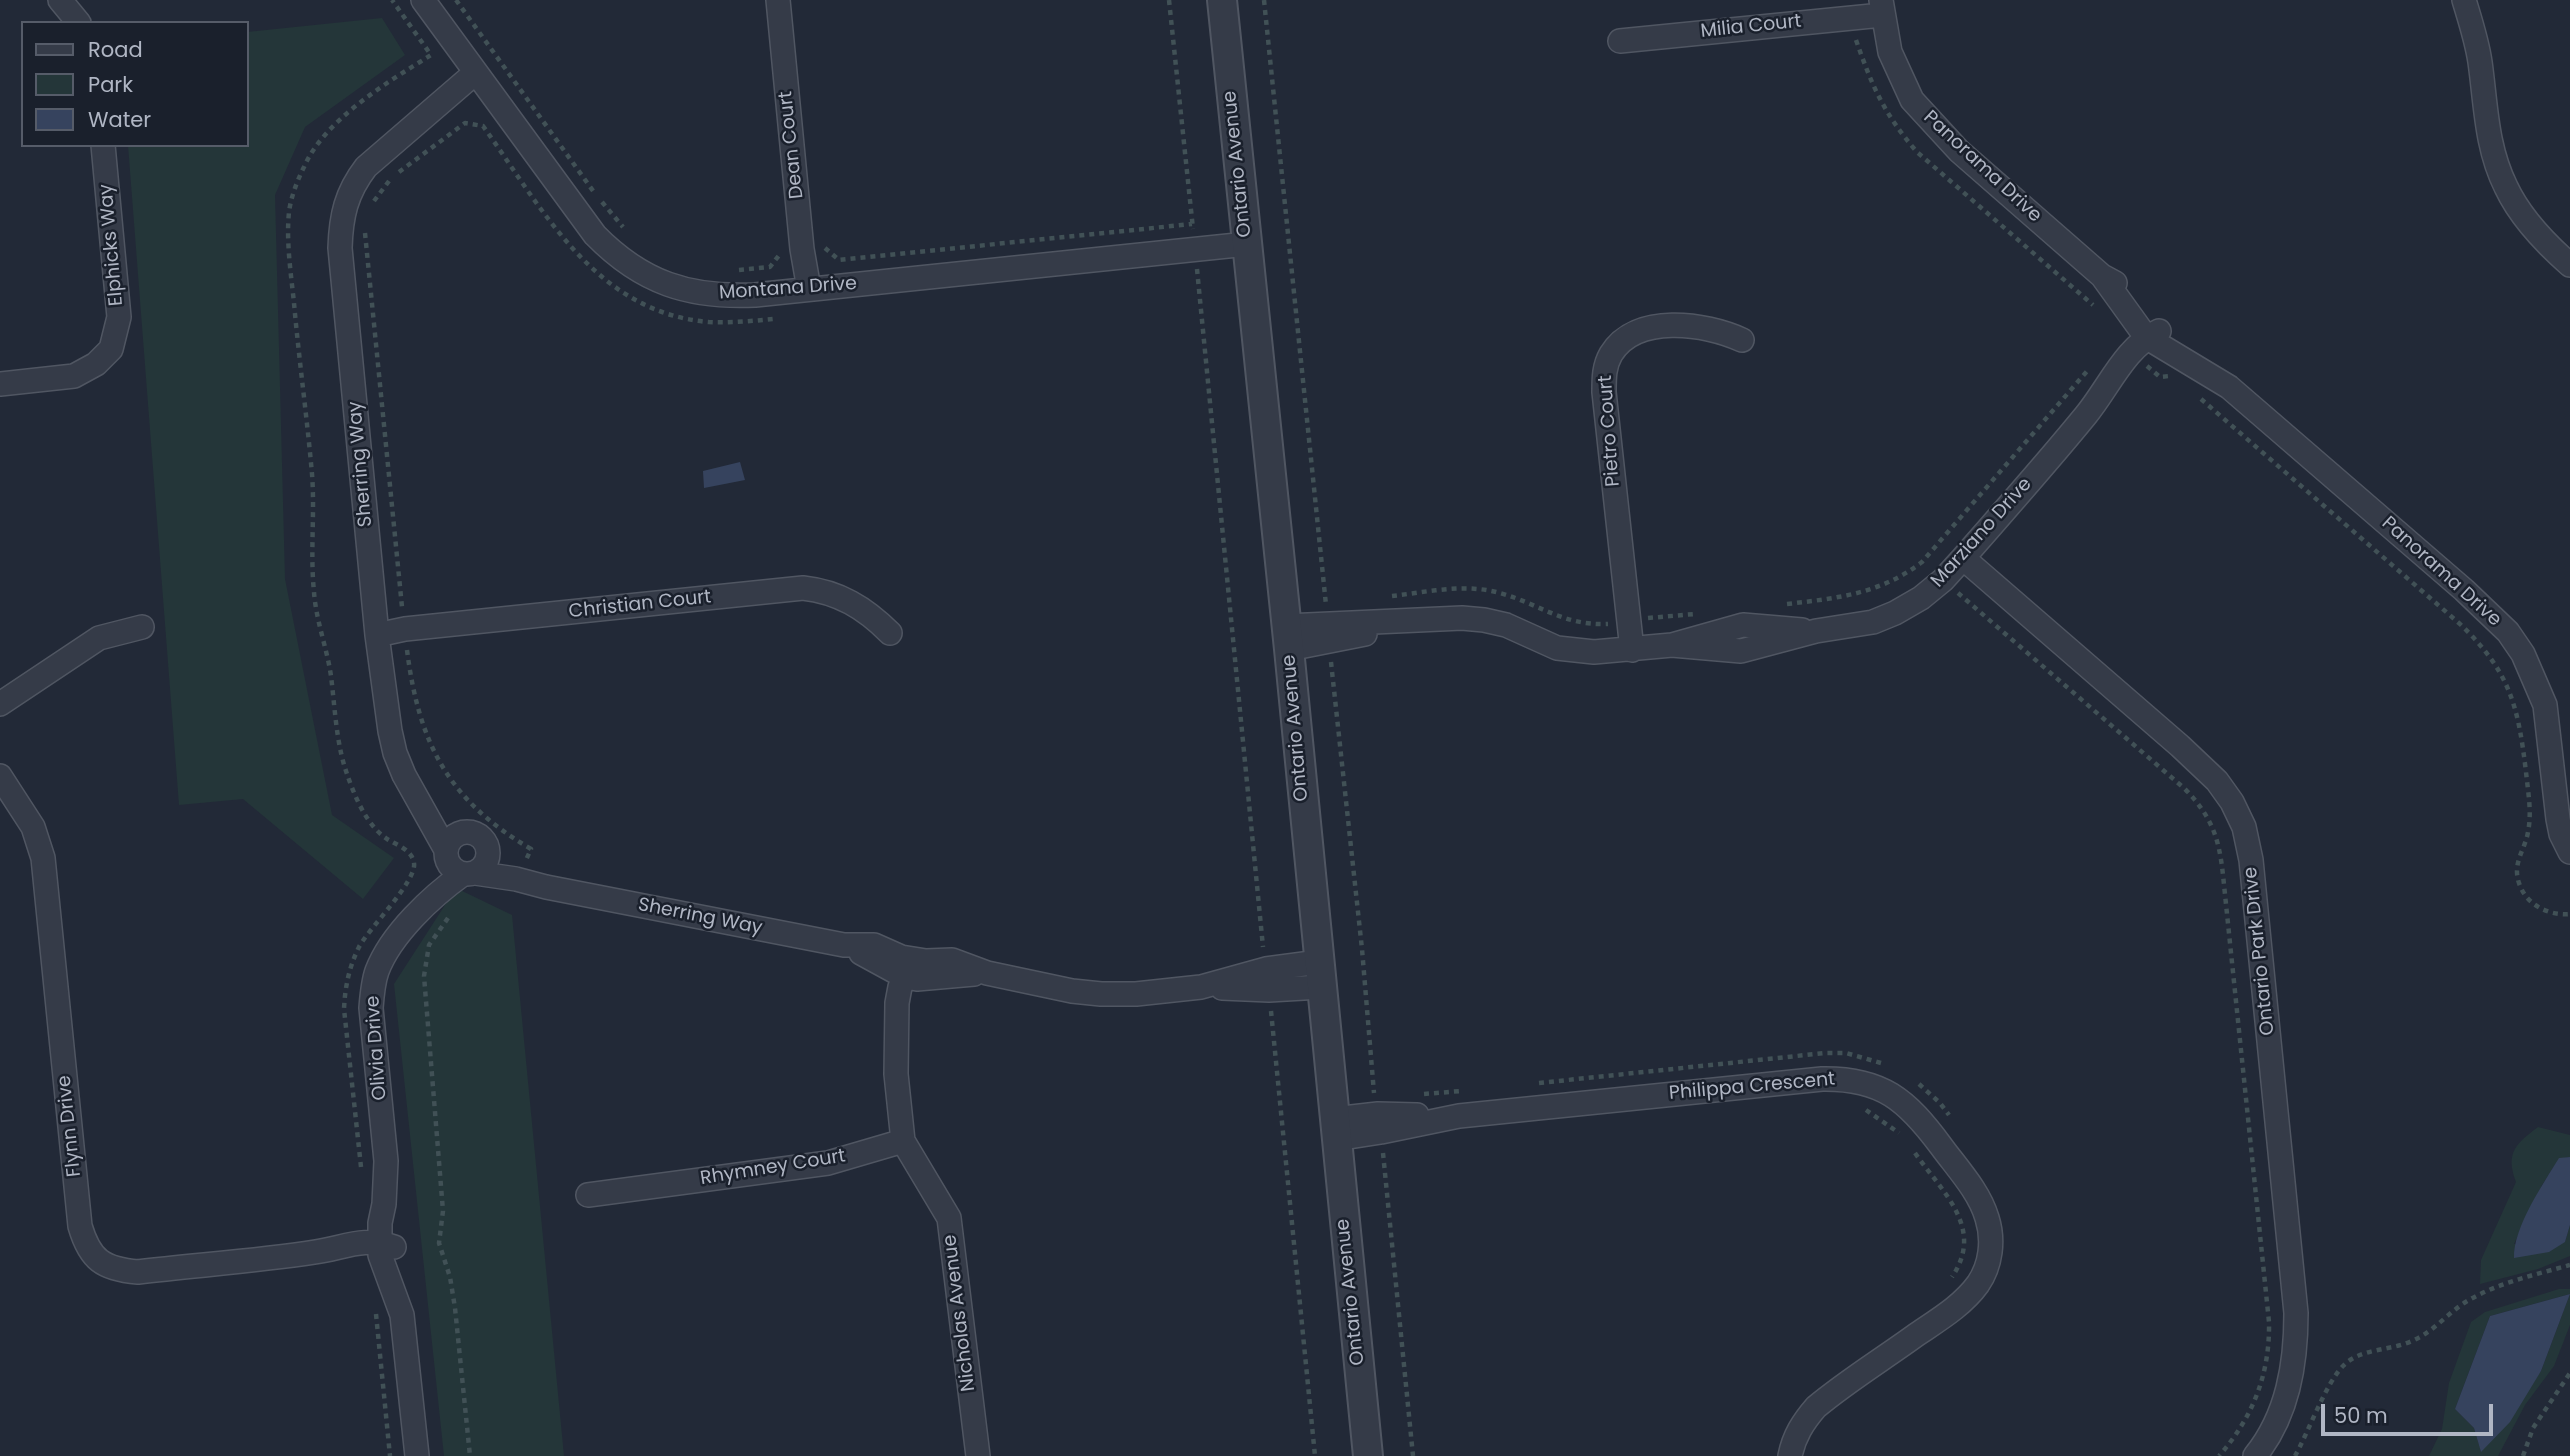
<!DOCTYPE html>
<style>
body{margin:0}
#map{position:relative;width:2570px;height:1456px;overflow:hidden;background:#222937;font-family:Poppins,sans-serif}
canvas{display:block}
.legend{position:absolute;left:21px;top:21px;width:228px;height:126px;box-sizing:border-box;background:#1a202c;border:2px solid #565c69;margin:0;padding:9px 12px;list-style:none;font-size:21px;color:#b0b6c4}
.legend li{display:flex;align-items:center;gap:14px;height:35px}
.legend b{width:35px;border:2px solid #565c69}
.scale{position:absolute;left:2321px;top:1404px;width:172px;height:32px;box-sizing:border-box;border:4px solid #b0b6c4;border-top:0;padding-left:9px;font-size:21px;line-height:24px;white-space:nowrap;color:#b0b6c4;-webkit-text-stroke:5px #1a202c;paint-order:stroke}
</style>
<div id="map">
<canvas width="2570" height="1456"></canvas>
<ul class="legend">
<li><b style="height:9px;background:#353b48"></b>Road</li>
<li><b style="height:19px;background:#243639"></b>Park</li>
<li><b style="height:19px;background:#36435e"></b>Water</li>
</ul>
<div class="scale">50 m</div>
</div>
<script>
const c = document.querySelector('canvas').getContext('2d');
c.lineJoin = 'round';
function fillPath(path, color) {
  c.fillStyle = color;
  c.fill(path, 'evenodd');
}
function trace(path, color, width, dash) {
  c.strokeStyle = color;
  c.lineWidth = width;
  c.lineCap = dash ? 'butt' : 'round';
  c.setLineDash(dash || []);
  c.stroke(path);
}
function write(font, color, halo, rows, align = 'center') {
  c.font = font + ' Poppins,sans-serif';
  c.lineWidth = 5;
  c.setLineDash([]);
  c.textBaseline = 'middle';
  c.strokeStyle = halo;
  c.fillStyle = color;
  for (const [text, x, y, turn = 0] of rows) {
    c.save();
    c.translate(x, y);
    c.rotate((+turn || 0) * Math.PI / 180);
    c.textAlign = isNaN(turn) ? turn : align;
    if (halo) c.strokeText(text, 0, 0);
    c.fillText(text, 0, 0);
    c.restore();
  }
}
fillPath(new Path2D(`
 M382,18L405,55L305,127L275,195L285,579L332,815L394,858L363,899L243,799L179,805L128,145H247V32Z
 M456,888L512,915L564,1456H444L394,984Z
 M2538,1127L2570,1135V1157L2559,1159L2542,1185L2514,1244L2565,1242L2570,1225V1256L2538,1269L2480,1284L2481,1260L2516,1182C2505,1152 2516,1144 2538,1127Z
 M2559,1289H2570V1325L2554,1366L2525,1405L2498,1456H2429L2442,1429L2449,1383L2471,1322L2485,1312ZM2570,1294L2541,1371L2481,1451L2474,1428L2455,1409L2490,1316Z`), '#243639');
fillPath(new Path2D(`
 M740,462L745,480L704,488L703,471Z
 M2570,1157V1225L2565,1242L2549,1252L2514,1258C2513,1228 2543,1184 2559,1158Z
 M2570,1294L2541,1371L2510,1422L2481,1452L2474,1428L2455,1409L2490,1316Z`), '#36435e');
const minor = new Path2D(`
 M60,0L79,23
 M423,0L595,235C642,283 689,298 755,295L1247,244
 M778,0L802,249L809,289
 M1881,0L1890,52L1912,100L1959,151L2102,276L2115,283
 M2464,0C2470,20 2477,41 2480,62C2486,105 2486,147 2506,187C2520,217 2546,244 2570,265
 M1620,41L1882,15
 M2102,276L2146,337L2229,387L2464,590L2508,632L2523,654L2545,705L2558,819L2561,834L2570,852
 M0,384L74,376L96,364L111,349L119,317L103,145
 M1963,558L2180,746L2217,781L2232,802L2244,827L2251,860L2296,1313C2296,1364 2288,1415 2255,1456
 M1286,626L1462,618L1484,620L1506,625L1557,648L1594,652L1672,645L1743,625L1802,630
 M377,635L405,629L803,588C839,592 865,608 890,633
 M1672,645L1741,651L1816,631L1873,622L1895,613L1921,598L1943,580L1963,558C2004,511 2046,464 2086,415C2109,387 2125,347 2159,331
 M1289,649L1365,634
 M1632,650L1604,392C1604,378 1604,366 1611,354C1636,313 1705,323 1742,340
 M0,704L99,638L142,627
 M0,776L33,827L43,858L80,1226C90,1260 103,1269 138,1272C197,1265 257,1261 315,1252C344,1248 364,1236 394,1247
 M446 853a21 21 0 1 1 42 0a21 21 0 1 1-42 0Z
 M446,850L404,775L395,753L390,731L377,635L340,248C341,216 346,193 366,167L475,73
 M475,873L516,879L546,887L844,945H874L901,957L926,961L952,960L987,973L1072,991L1101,994H1136L1201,987L1266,969L1319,962
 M861,953L905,977L917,979L974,974
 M1222,988L1269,990L1321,987
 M1334,1119L1378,1114L1417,1115
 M1336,1139L1381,1132L1459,1116L1822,1079C1882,1078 1907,1100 1941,1146C1957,1168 1979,1191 1987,1218C1994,1240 1991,1265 1978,1284C1962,1306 1938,1320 1916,1335C1883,1359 1847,1381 1816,1407C1803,1422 1794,1436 1790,1456
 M903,1141L949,1218L978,1456
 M588,1195L828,1163L903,1141L896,1074L897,1003L900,987L915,960
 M417,1456L402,1315L380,1255V1223L384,1204L386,1161L371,1008C372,995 373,982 377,971C391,934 432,896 463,874`);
const tertiary = new Path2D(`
 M1222,0L1289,649L1368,1456`);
trace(minor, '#505662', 26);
trace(tertiary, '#505662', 32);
trace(new Path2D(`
 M456,0L596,195
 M1169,0L1193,229
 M1264,0L1326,605
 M1856,40C1872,86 1884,114 1917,152L2093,305
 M399,172L465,123L483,126C542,208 595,313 709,322C730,323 752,321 773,319
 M374,201L392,177
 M602,202L623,227
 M365,233L402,607
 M825,248L839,260L1192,224
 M1197,269L1263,947
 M739,270L770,267L780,254
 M2147,366L2160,377L2169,376
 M2201,399L2460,624C2510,672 2518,705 2526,772C2528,792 2532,812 2528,832C2525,850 2512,863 2519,883C2526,905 2549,916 2570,914
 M1958,593L2185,789C2212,817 2219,838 2223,875L2269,1322C2270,1374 2253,1417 2219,1456
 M1392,596C1427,592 1465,583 1500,593C1540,604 1563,626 1608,624
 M1787,604C1838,598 1880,594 1922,562L2088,370
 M1648,618L1695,614
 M407,650C419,744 448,800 531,849L526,860
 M1331,662L1362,949L1374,1093
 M448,918L429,945L424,976L443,1211L439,1243L450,1277L455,1308L470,1456
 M1271,1011L1315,1456
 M1539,1083L1825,1053H1846L1881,1063
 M1919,1084L1940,1103L1949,1115
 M1424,1094L1461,1091
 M1866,1110L1899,1133
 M1383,1153L1413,1456
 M1915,1153C1943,1193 1985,1228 1952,1277
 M361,1167L344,1009C345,987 349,967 359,947C369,928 417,881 414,863C412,850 397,845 387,839C366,825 354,795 346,771C336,741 335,708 331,676C327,648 316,621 314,592C310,553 315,513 312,474C307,417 299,360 294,303C291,274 286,242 289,212C291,197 297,181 304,167C325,119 388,82 431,55L392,0
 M376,1314L390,1456
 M2295,1456C2308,1433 2326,1383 2343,1366C2360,1348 2390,1351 2412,1341C2433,1332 2446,1315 2464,1303C2496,1283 2534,1275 2570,1265
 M2523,1456L2533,1428L2570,1373`), '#415156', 4.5, [5, 5]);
trace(minor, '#353b48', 23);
trace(tertiary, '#353b48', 28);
write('19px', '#b0b6c4', '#1a202c', [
 ["Milia Court",1751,27,-6],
 ["Dean Court",792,145,-96],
 ["Ontario Avenue",1238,164,-96],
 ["Panorama Drive",1982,167,43],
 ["Elphicks Way",112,245,-95],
 ["Montana Drive",788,289,-4],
 ["Pietro Court",1610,431,-94],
 ["Sherring Way",361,464,-95],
 ["Marziano Drive",1982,533,-48],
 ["Panorama Drive",2441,572,42],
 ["Christian Court",640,605,-6],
 ["Ontario Avenue",1296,728,-95],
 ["Sherring Way",700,917,11],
 ["Ontario Park Drive",2260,951,-96],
 ["Olivia Drive",377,1048,-94],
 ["Philippa Crescent",1752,1087,-5],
 ["Flynn Drive",70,1126,-96],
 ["Rhymney Court",773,1168,-9],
 ["Ontario Avenue",1351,1292,-96],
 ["Nicholas Avenue",960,1313,-97]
]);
</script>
